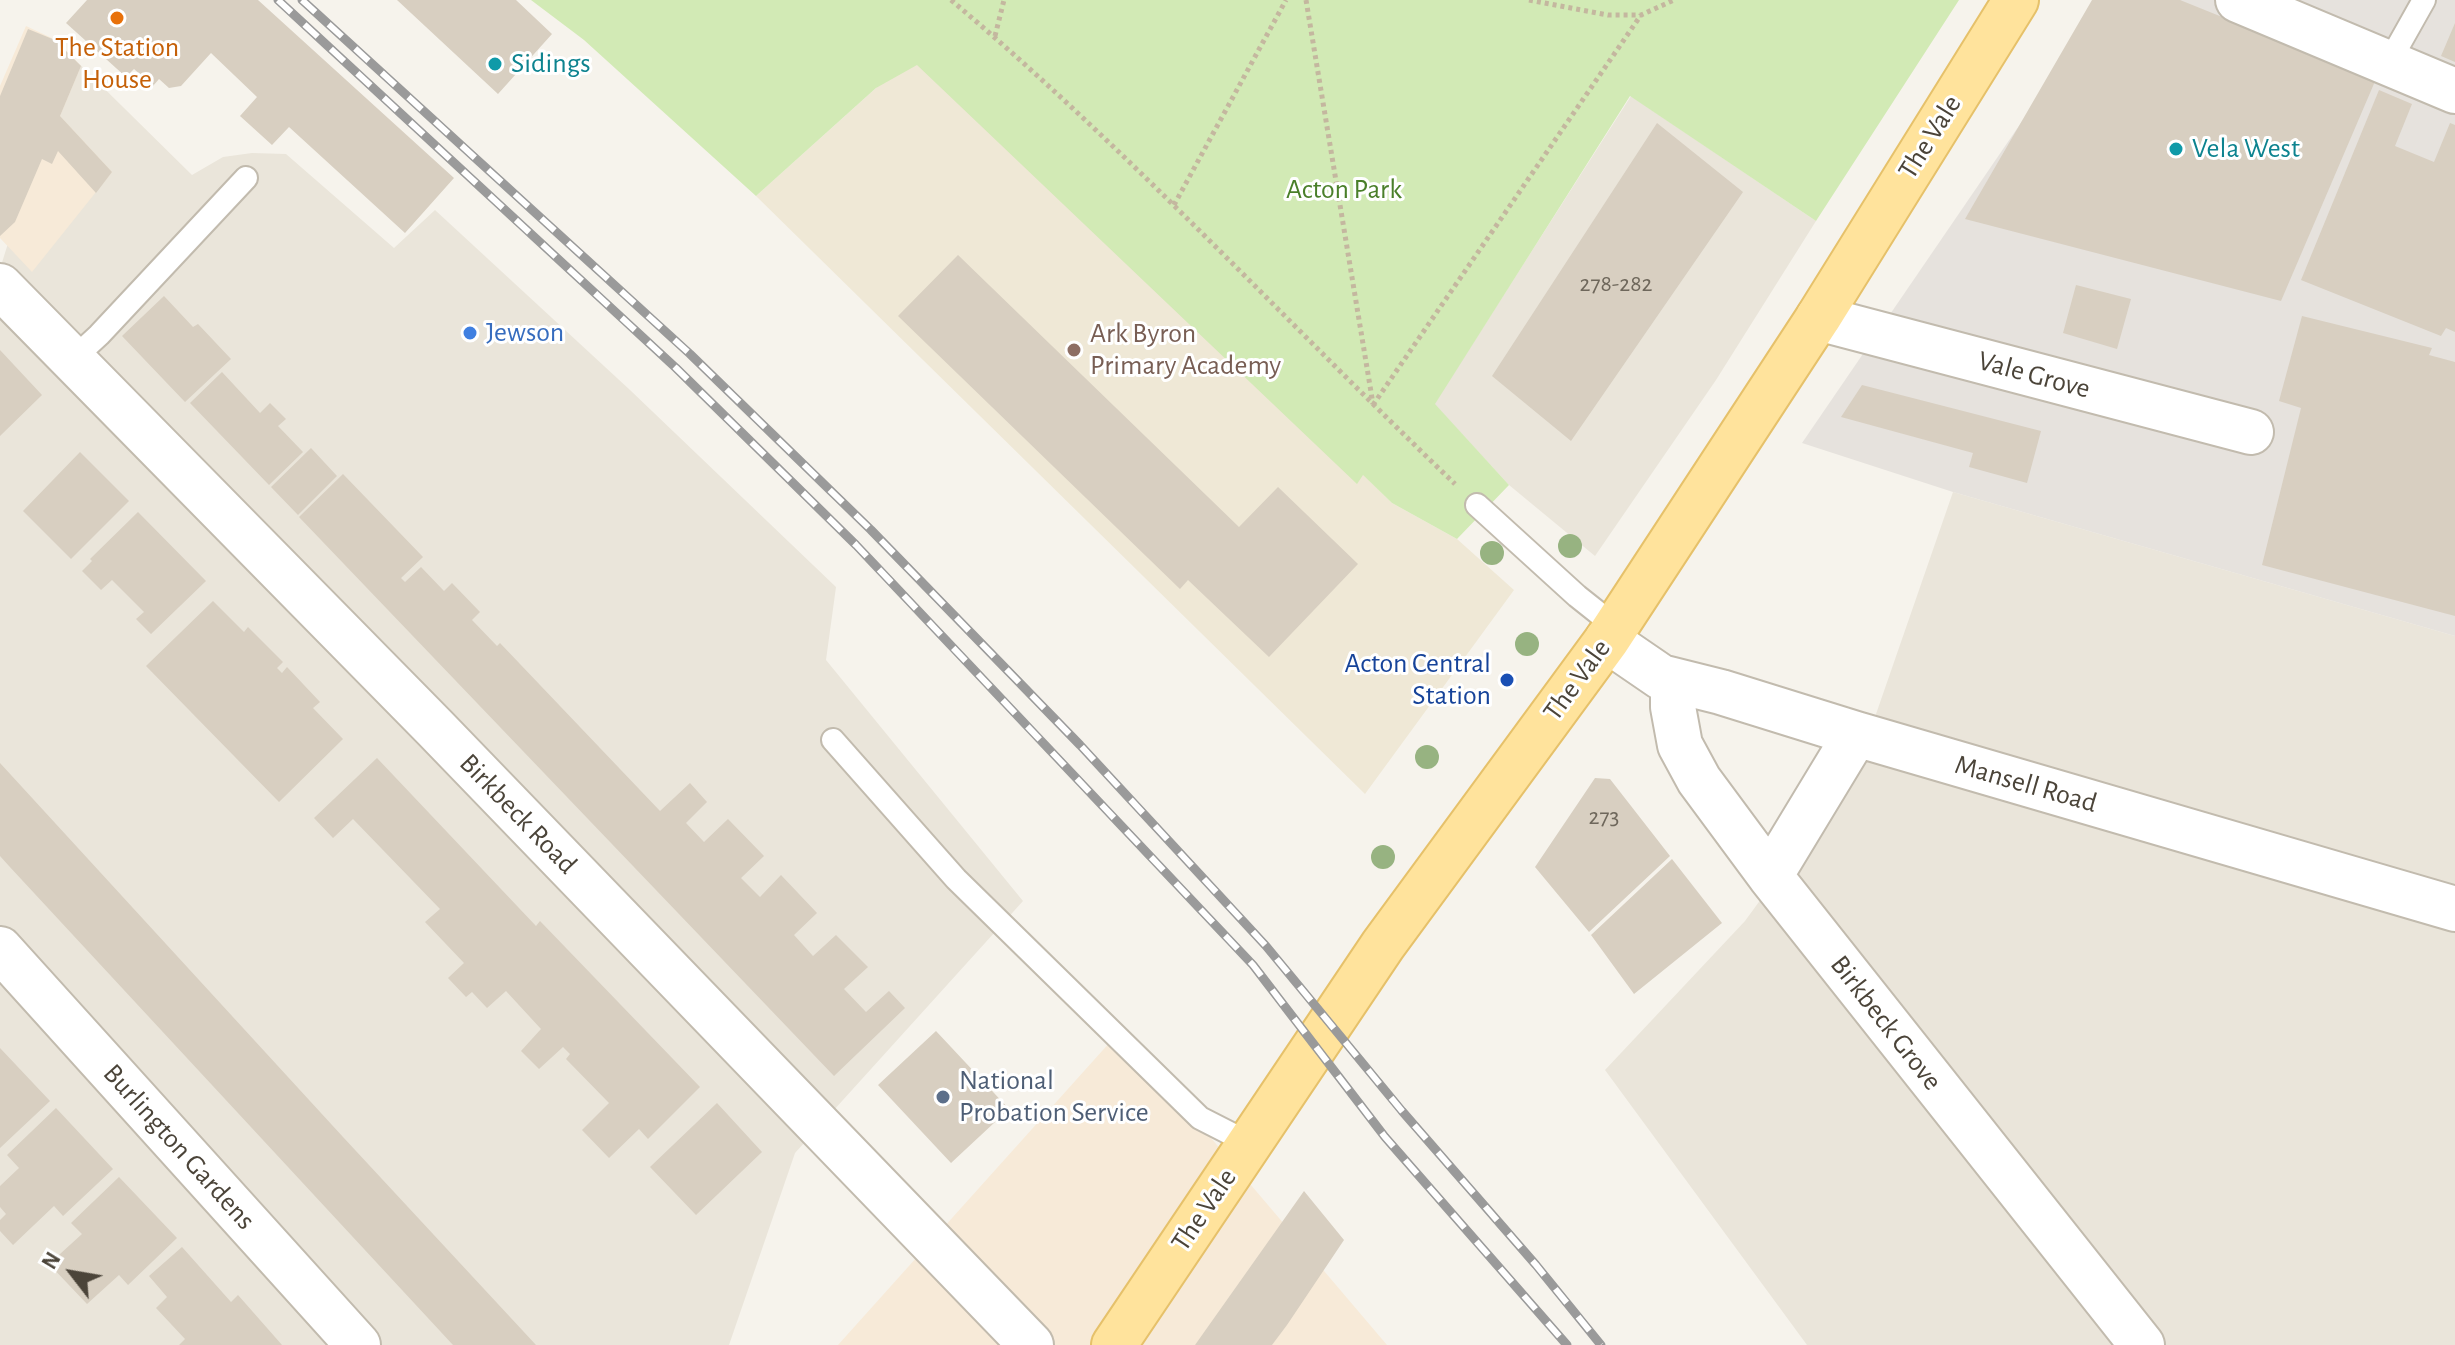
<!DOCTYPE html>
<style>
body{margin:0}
#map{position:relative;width:2455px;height:1345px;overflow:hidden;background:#f6f3ec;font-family:"Alegreya Sans",sans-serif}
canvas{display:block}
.north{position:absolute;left:32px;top:1233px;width:80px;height:80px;-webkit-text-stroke:6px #fff;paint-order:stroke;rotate:301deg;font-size:22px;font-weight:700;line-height:32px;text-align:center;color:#4b4439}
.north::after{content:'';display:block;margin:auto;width:28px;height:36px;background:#4b4439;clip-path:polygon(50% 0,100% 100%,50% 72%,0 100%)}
</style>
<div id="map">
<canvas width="2455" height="1345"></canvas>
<div class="north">N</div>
</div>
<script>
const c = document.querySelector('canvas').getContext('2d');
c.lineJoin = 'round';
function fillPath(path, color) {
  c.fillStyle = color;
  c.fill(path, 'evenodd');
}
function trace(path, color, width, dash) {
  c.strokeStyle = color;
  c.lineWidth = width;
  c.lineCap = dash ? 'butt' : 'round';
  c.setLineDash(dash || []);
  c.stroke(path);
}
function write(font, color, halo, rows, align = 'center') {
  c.font = font + ' "Alegreya Sans",sans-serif';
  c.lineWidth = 6;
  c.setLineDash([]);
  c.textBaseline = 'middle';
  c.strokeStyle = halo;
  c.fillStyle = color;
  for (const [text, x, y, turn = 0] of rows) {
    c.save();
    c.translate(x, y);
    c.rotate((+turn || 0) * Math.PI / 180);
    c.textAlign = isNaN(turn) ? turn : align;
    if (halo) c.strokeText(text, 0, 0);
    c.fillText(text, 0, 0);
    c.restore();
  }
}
fillPath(new Path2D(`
 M55,40L192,175L223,157L252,153L286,154L394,248L435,210L630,390L836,587L826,660L1023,901L795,1153L729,1345H0V269L14,224Z
 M1631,96L1816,221L1716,380L1595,556L1509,485L1434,404Z
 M1953,492L2455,636V1345H1807L1605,1070L1745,921L1858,766Z`), '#eae5da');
fillPath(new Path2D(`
 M26,26L56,40L81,66L60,116L112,172L32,272L0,238V86Z
 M1120,1031L1387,1345H838Z`), '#f7ead8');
fillPath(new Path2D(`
 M2105,0H2455V636L1953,492L1802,443Z`), '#e6e2dd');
fillPath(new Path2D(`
 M925,44L1392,503L1457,539L1514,590L1365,794L756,196Z`), '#efe8d6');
fillPath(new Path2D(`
 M531,0H1959L1816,221L1630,96L1435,404L1509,485L1457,539L1392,503L1363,475L1357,484L917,65L876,88L756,196L584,40Z`), '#d2eab5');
fillPath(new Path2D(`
 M87,0H258L454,178L405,233L289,127L272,145L240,116L257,97L211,53L181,86L169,88L159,79L153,86L134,69L126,77L66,23Z
 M397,0H516L552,34L498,94Z
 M2092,0H2180L2376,79L2281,301L1965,219Z
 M2455,23V62L2441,56Z
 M28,29L55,40L81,66L60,116L112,172L96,193L58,151L52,164L42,159L15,222L0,236V96Z
 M2379,90L2412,104L2395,146L2434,162L2450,123L2455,125V332L2446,328L2441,336L2301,280Z
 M1657,123L1743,192L1571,441L1492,376Z
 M958,255L1239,527L1278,487L1358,564L1269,657L1188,580L1180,589L898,316Z
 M2076,285L2131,299L2117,349L2063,333Z
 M164,296L193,327L198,324L231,359L185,402L122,336Z
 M2302,316L2432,348L2429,355L2455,362V616L2262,565L2301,408L2279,401Z
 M0,350L42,395L0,436Z
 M222,372L260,413L270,403L286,419L278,426L303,452L269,485L190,403Z
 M1862,385L2041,431L2027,483L1969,467L1973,453L1841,417Z
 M311,448L337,476L298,515L271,487Z
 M80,452L129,501L71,559L23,511Z
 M343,474L423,557L401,578L405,582L421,567L444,591L452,583L480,612L472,620L497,646L500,643L660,811L690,783L707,802L686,823L704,842L728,819L764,856L741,878L760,897L781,875L817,913L794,935L813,956L836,935L868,967L844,989L866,1012L889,991L905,1008L834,1076L299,517Z
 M138,512L206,581L151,634L136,619L144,612L112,580L101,590L82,571L92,561L90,559Z
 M213,601L244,632L248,627L283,662L277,668L282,673L287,667L320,702L313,708L343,739L279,802L146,666Z
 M377,758L536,926L540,921L700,1087L648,1139L639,1129L609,1158L582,1130L609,1103L566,1059L570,1054L563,1047L539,1069L521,1051L541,1029L506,991L487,1008L472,992L466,997L448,978L464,963L425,922L440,909L353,819L333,838L314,818Z
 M0,763L343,1137L536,1345H453L9,866L0,856Z
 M1595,778L1610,779L1670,856L1589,932L1535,867Z
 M1672,859L1722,923L1634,994L1591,935Z
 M936,1031L1009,1109L951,1163L878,1085Z
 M0,1048L50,1101L0,1148Z
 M717,1103L762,1152L696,1215L650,1167Z
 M56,1108L113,1169L63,1216L54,1206L13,1245L0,1231V1220L6,1214L0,1207V1186L19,1168L7,1155Z
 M119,1177L177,1238L128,1285L119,1275L87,1304L49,1264L82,1234L71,1223Z
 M1304,1191L1344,1240L1287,1325L1272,1345H1195Z
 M182,1247L231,1302L238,1295L282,1345H179L185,1339L156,1308L167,1297L149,1276Z`), '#d8cfc1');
const service = new Path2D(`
 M2388,64L2424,0
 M73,359L99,335L246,178
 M1477,505L1577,596L1616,627
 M833,740L956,879L1200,1118L1249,1143`);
const minor = new Path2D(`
 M2238,0L2455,91
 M0,286L435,728L1031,1345
 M1818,318L2251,432
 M1607,640L1661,677L1721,692L1856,734L2455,909
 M1673,680V707L1680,745L1699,780L1770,876L2142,1345
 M1770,876L1856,734
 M0,949L358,1345`);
const primary = new Path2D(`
 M1114,1345L1383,945L1607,640L1818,318L2016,0`);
trace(service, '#c2bbae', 26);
trace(minor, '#c2bbae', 48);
trace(primary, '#e6c16a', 48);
trace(new Path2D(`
 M951,0C1129,150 1287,323 1455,484
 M1306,0L1373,404
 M1529,0L1608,15H1641L1674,0
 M995,36L1004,0
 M1174,205L1286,0
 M1373,405L1641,15`), '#c4b79f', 5, [4, 4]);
trace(service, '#fff', 22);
trace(minor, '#fff', 44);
trace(primary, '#ffe39c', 44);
const rail = new Path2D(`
 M278,0L676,368L856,545L1253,965L1385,1137L1567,1345
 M302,0L690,354L871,530L1080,745L1266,946L1402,1111L1536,1265L1601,1345`);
trace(rail, '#9a9a9a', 9);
trace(rail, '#fff', 6, [18]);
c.fillStyle = '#97b381';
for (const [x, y] of [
 [1570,546],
 [1492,553],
 [1527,644],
 [1427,757],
 [1383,857]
]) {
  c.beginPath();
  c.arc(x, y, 12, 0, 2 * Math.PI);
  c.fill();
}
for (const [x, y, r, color] of [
 [117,18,8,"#e8710a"],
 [495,64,8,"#0f9aa8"],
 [2176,149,8,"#0f9aa8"],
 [470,333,8,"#3f7fe0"],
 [1074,350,8,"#8d6e63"],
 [1507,680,8,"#1a4fb4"],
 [943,1097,8,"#5c6f8a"]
]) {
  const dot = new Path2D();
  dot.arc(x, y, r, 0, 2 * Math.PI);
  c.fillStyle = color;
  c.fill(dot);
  trace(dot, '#fff', 3);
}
write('24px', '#6e675b', null, [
 ["278-282",1616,284],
 ["273",1604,817]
]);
write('28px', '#c56008', '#fff', [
 ["The Station",117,48],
 ["House",117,80]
]);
write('28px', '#0d838f', '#fff', [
 ["Sidings",511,64],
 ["Vela West",2192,149]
], 'left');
write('28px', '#4b4439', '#fff', [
 ["The Vale",1930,137,-58],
 ["Vale Grove",2034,375,15],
 ["The Vale",1577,680,-54],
 ["Mansell Road",2026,784,16],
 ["Birkbeck Road",518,814,46],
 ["Birkbeck Grove",1886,1023,52],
 ["Burlington Gardens",179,1147,48],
 ["The Vale",1204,1210,-56]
]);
write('28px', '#4a7f2a', '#fff', [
 ["Acton Park",1344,190]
]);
write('28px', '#366cbe', '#fff', [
 ["Jewson",486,333]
], 'left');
write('28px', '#785e54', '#fff', [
 ["Ark Byron",1090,334],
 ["Primary Academy",1090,366]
], 'left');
write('28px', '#164399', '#fff', [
 ["Acton Central",1491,664],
 ["Station",1491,696]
], 'right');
write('28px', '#4e5e75', '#fff', [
 ["National",959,1081],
 ["Probation Service",959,1113]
], 'left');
</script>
